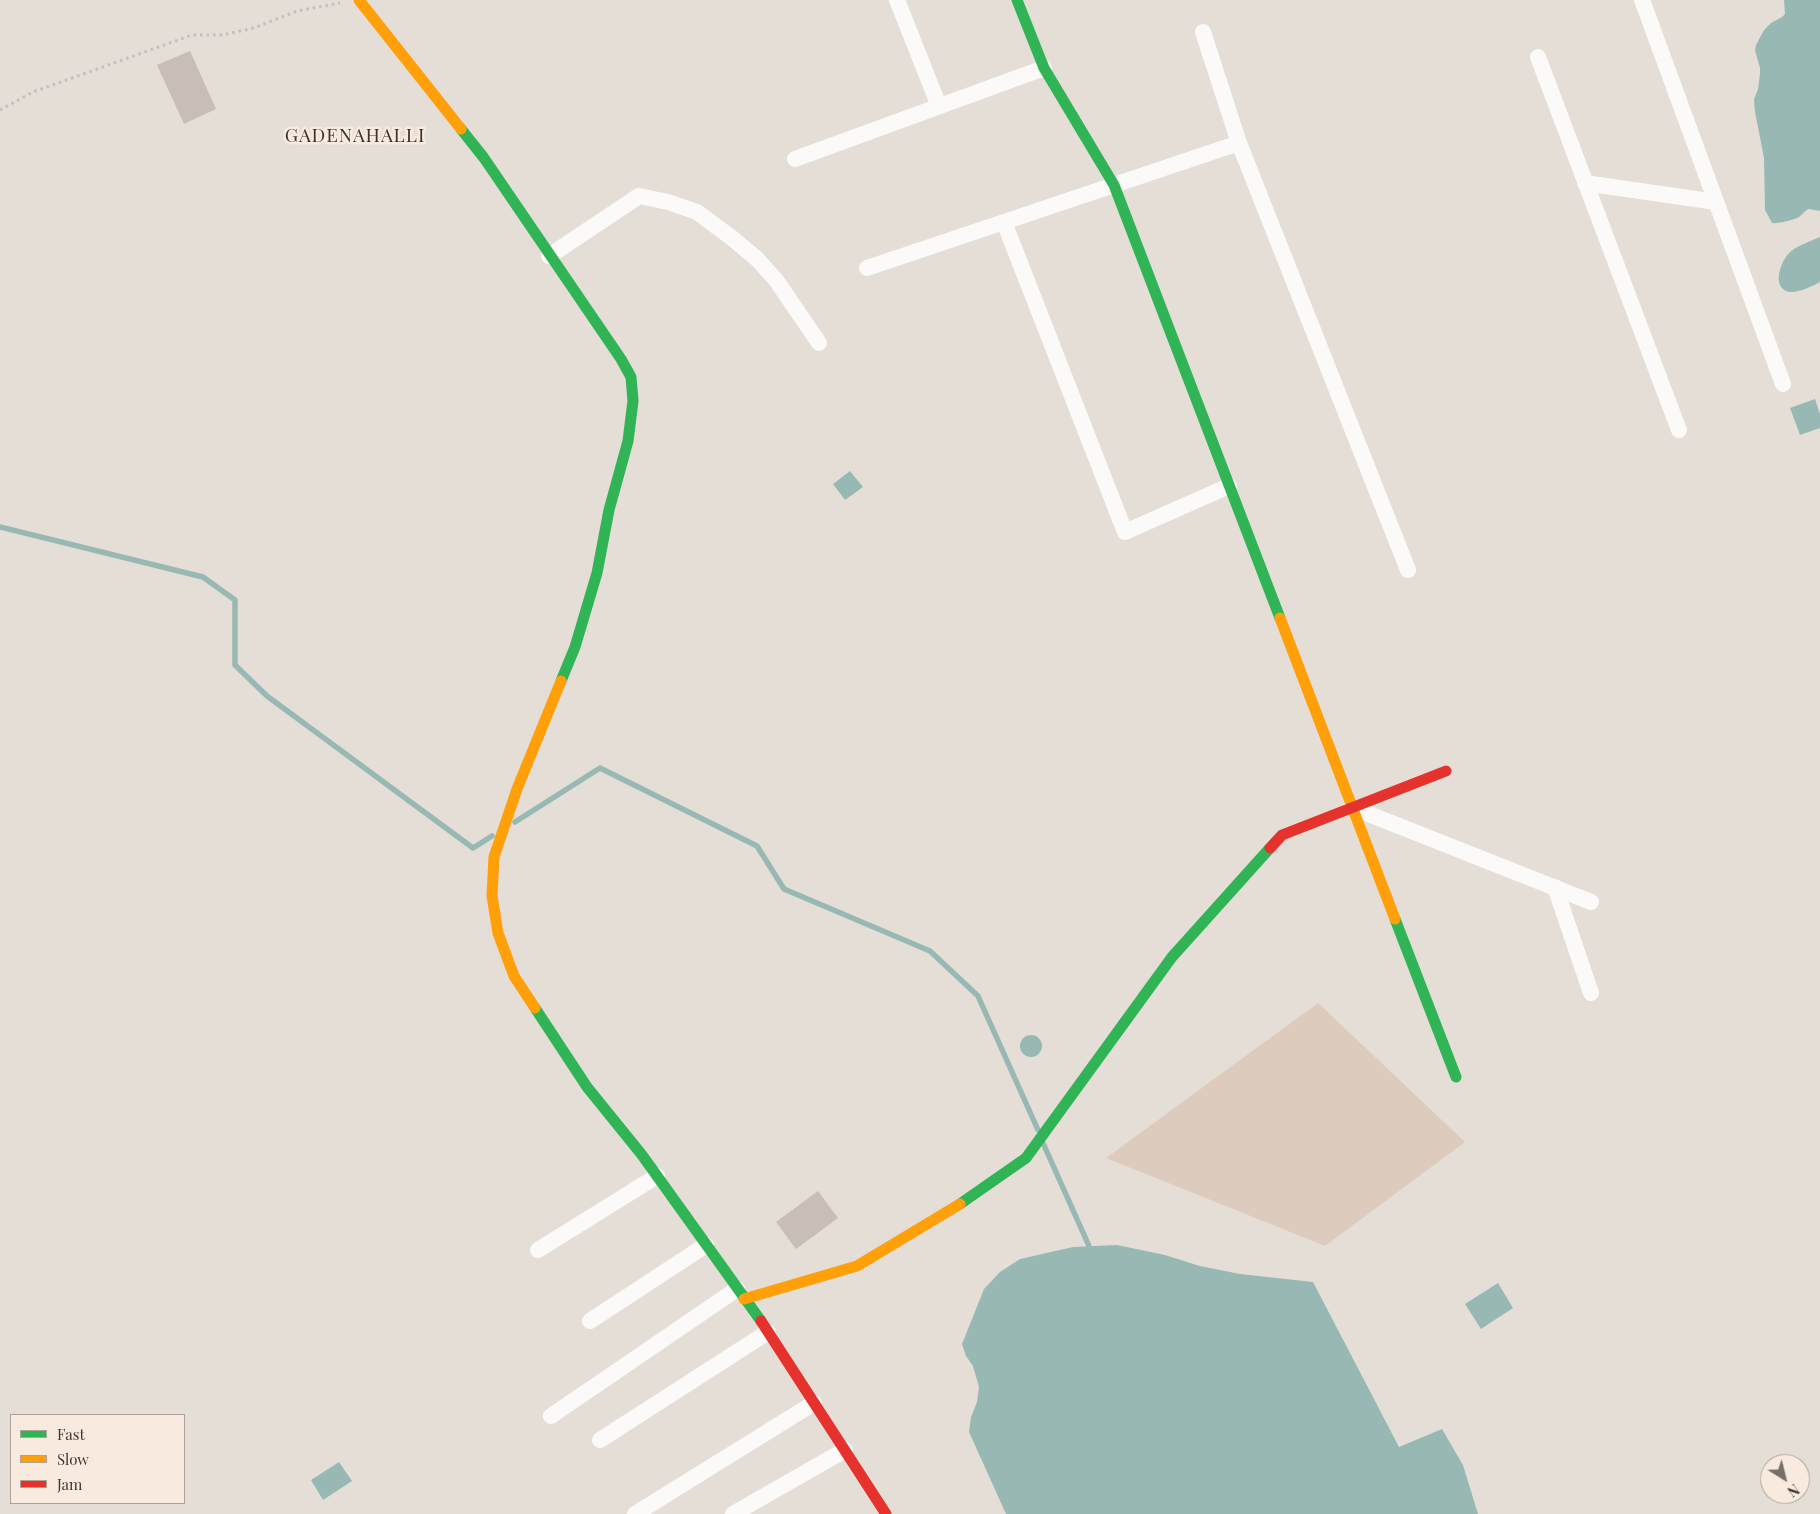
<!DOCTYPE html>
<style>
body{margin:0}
#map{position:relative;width:1820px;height:1514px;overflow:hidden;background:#e5ded7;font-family:"Playfair Display",serif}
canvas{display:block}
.legend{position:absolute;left:10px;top:1414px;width:175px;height:90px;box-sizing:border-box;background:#f8eade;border:1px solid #aca299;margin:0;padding:6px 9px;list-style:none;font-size:15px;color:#3b3531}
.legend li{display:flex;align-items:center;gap:10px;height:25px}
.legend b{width:25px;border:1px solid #aca299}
.north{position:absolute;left:1760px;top:1454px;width:50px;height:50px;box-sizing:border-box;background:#f8eade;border:1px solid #aca299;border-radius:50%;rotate:144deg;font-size:14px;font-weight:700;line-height:20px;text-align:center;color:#3b3531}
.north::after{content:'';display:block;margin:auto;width:18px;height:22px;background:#76706b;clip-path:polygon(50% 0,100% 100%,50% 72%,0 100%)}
</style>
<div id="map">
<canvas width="1820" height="1514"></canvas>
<ul class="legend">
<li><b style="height:6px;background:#30b455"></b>Fast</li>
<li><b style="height:6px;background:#ff9f0a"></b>Slow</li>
<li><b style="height:6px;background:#e5322d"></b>Jam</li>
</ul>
<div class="north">N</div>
</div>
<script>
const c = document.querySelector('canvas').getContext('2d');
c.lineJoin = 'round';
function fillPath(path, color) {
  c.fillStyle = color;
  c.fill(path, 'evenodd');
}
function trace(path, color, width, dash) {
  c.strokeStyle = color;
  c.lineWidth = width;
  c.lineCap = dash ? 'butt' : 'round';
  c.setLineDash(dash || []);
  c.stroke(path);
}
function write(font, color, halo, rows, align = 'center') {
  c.font = font + ' "Playfair Display",serif';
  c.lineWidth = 5;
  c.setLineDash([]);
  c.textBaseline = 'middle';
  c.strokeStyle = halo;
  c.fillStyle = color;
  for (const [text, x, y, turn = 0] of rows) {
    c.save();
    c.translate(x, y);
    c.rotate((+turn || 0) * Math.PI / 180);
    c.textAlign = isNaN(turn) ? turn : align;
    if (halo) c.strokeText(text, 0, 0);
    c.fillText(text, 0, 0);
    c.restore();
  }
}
fillPath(new Path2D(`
 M1318,1003L1465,1142L1325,1246L1106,1158Z`), '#ddccbd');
fillPath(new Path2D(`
 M1784,0H1820V211L1809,209C1804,211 1803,214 1799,217C1795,220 1776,224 1772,223L1765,210L1764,158L1755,112L1754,99L1758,89L1760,74V68L1755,50L1756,45L1764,30L1771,23L1782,17L1785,14Z
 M1820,237V282C1813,286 1798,293 1790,292C1771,289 1780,262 1789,253C1796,246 1811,241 1820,237Z
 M1815,399L1820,414V428L1800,435L1790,408Z
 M850,471L863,487L845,500L833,484Z
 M1020 1046a11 11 0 1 1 22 0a11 11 0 1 1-22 0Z
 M1117,1245L1165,1255L1200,1266L1240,1274L1313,1282L1399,1447L1442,1429L1463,1465L1478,1514H1006L969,1432L971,1417L977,1402L979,1387L973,1366L966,1356L962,1344L984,1289L1000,1272L1020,1259L1073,1247Z
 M1498,1283L1513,1308L1481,1329L1465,1304Z
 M339,1462L352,1481L323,1500L311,1480Z`), '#98b9b3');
trace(new Path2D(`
 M0,527L203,577L235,600V665L267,696L473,848L492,836
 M515,822L600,768L757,846L784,889L930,951L978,996L1038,1130
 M1043,1143L1089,1246`), '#98b9b3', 5.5);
fillPath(new Path2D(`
 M190,51L216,109L184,124L157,65Z
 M818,1191L838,1218L796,1249L776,1222Z`), '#c7beb5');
trace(new Path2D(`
 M0,110L33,92L192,35H222L254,28L297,11L340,3`), '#c2bfbd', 3, [2.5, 4]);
trace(new Path2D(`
 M897,0L939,106
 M1642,0L1783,384
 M1203,32L1239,143L1408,570
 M1538,57L1679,430
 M795,159L1044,68
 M1585,183L1716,202
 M1004,222L1125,532L1229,486
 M549,256L639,196L668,202L697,212L732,238L757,259L776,280L819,343
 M867,268L1239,143
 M1351,807L1591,902
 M1555,887L1591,993
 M538,1250L657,1176
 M590,1321L706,1245
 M551,1416L737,1289
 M600,1440L768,1332
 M635,1514L814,1403
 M733,1514L845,1450`), '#fbfaf9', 16);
trace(new Path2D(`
 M1017,0L1044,68L1114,185L1280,618
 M461,129L484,158L621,359L631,377L633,401L628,441L609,510L597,573L575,647L561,681
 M1395,919L1456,1077
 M535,1008L587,1087L642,1155L761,1321
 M960,1204L1026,1158L1172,957L1270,848`), '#30b455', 11);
trace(new Path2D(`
 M359,0L461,129
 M1280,618L1395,919
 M535,1008L514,976L498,933L492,896L494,857L517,789L561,681
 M744,1299L857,1266L960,1204`), '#ff9f0a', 11);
trace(new Path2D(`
 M1270,848L1282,835L1446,771
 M761,1321L886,1514`), '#e5322d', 11);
c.letterSpacing = '1px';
write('19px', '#3b3531', '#f8eade', [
 ["GADENAHALLI",355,136]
]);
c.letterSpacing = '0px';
</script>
